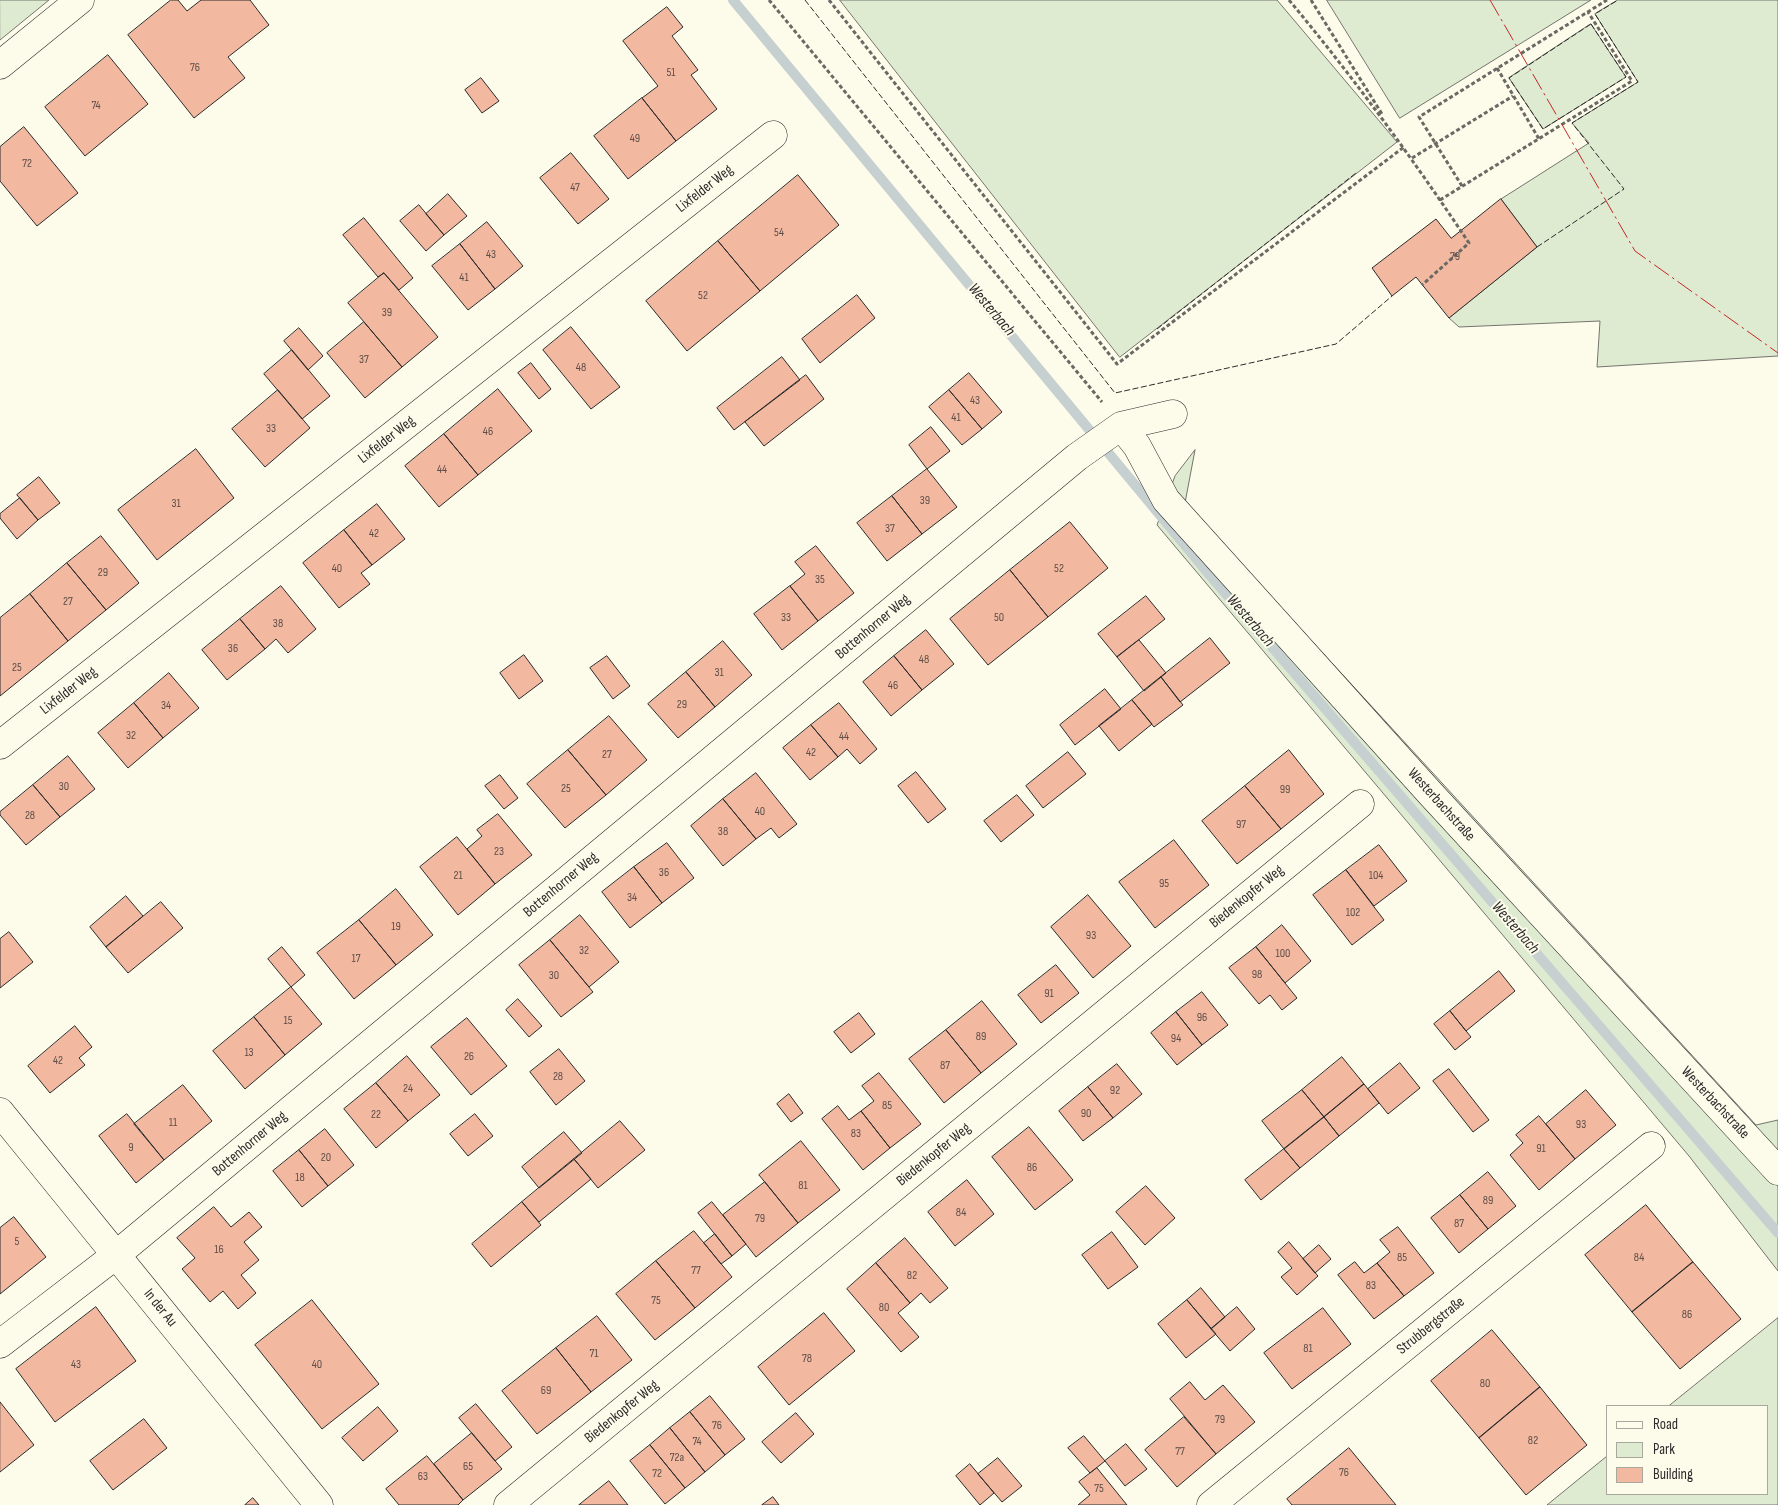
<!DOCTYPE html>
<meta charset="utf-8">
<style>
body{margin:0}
#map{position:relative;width:1778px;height:1505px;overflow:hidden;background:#fdfbea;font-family:"Sofia Sans Condensed",sans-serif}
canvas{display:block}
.legend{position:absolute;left:1606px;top:1405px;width:162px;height:90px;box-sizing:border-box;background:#fdfbea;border:1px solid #a9a89e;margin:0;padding:6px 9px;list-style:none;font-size:15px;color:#2b2b2b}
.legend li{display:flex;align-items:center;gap:10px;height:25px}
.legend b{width:25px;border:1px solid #a9a89e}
</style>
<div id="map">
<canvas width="1778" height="1505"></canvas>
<ul class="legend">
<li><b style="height:6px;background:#fdfbea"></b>Road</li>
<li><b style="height:14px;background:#deebd1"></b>Park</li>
<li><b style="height:14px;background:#f2b8a0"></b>Building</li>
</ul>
</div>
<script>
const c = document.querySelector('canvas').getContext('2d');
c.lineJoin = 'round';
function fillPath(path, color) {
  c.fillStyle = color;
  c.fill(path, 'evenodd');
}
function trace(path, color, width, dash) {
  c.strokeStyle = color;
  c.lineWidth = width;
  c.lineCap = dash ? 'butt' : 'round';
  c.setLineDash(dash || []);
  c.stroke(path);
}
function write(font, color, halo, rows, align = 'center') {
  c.font = font + ' "Sofia Sans Condensed",sans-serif';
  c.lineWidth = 4;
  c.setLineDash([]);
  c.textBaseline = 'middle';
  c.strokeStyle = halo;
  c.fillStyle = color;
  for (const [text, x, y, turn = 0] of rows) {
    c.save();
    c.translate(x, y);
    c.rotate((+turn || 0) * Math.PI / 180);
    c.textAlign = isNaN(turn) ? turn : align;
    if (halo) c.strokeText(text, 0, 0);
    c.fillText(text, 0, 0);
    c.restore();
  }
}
const green = new Path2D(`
 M0,0H49L0,40Z
 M840,0H1277L1397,142L1120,357Z
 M1327,0H1591L1400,118Z
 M1618,0H1778V356L1597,367L1600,321L1459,327L1449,318L1537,247L1501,199L1589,143L1572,123L1638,82L1595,14Z
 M1591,24L1626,77L1543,129L1509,78Z
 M1195,450L1185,503L1756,1125L1778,1120V1271L1689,1156L1157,525L1175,476Z
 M1778,1318V1505H1547L1607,1456V1494H1767V1406H1669Z`);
fillPath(green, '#deebd1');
trace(green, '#74746e', 1);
trace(new Path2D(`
 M733,0L1208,573L1778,1233`), '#c7d0d0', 10);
const building = new Path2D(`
 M171,0H178L187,11L201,0H250L269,25L228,57L245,78L194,118L128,35Z
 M667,7L683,27L672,36L698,70L691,75L717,109L676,141L642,98L658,86L623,41Z
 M108,55L148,104L85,156L45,107Z
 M481,78L499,101L482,113L465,90Z
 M642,98L676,141L628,179L594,136Z
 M24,127L78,193L37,226L0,181V147Z
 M571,153L609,199L578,224L540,178Z
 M798,175L839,225L760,291L718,241Z
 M448,194L467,216L444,235L426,214Z
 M1501,199L1537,247L1449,318L1416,277L1392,296L1372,268L1436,219L1451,238Z
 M419,205L444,235L426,251L400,221Z
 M364,218L413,278L399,290L384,273L378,277L343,235Z
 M487,222L523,266L495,289L460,244Z
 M718,241L760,291L687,351L646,301Z
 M460,244L495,289L468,310L432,266Z
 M384,273L438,337L402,367L348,303Z
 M857,295L875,318L820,363L802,339Z
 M364,322L402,367L365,398L327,353Z
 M571,327L620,387L591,409L543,350Z
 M299,328L323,356L308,370L284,341Z
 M292,350L330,396L302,419L264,374Z
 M782,357L800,380L734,430L717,408Z
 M531,363L551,389L539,399L518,373Z
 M969,373L1002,412L982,429L949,390Z
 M806,375L824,399L764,446L745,422Z
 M498,389L532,431L478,475L444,434Z
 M278,390L310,428L265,467L232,429Z
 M949,390L982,429L962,445L929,407Z
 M931,427L950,451L927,469L909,445Z
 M444,434L478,475L439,507L405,466Z
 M196,449L234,498L157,560L118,510Z
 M927,469L957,507L922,534L892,496Z
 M39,477L60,503L38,520L17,495Z
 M892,496L922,534L887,561L857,523Z
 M20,498L38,520L17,539L0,518V514Z
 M377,504L405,539L372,565L344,530Z
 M1070,522L1108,568L1048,617L1010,570Z
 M344,530L372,565L361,573L370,584L339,608L303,563Z
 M101,536L139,583L106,610L67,563Z
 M816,546L854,593L818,621L790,586L805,574L795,562Z
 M67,563L106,610L68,641L30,594Z
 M1010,570L1048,617L988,665L950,619Z
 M281,586L316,629L288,653L276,639L265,649L240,619Z
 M790,586L818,621L782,650L754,614Z
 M30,594L68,641L0,696V618Z
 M1146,596L1165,619L1117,657L1098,634Z
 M240,619L265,649L227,680L202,650Z
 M926,630L954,664L922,690L894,656Z
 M1210,638L1230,663L1180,702L1161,677Z
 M1139,640L1166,673L1144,691L1117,657Z
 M723,641L752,675L715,707L686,672Z
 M524,655L543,681L519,699L500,673Z
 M607,656L630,686L613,699L590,668Z
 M894,656L922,690L891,716L863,682Z
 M686,672L715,707L678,738L648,704Z
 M169,673L199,708L163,738L134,703Z
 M1161,677L1183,705L1154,727L1132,700Z
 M1105,689L1121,709L1075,745L1060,725Z
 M1132,700L1152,724L1119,751L1099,726Z
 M134,703L163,738L128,768L98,733Z
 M839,703L877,749L860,764L847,749L838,757L811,725Z
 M609,716L647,760L606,795L568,750Z
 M811,725L838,757L810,780L783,748Z
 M568,750L606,795L565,828L527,784Z
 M1289,750L1324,794L1281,829L1245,786Z
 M1068,752L1086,774L1043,808L1026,786Z
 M68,756L95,789L60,817L33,785Z
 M916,772L946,809L928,823L898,786Z
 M756,773L797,824L779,838L771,828L756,839L723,799Z
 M500,775L518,798L504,809L485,786Z
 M33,785L60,817L26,845L0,815V812Z
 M1245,786L1281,829L1237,864L1202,821Z
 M1017,795L1034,815L1001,842L984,821Z
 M723,799L756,839L723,866L691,826Z
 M498,814L532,855L495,884L467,849L482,836L477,830Z
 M457,837L495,884L458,915L420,867Z
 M1174,840L1209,885L1155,928L1119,882Z
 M667,843L694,878L662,903L634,867Z
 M1379,845L1407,881L1374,906L1346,870Z
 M634,867L662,903L630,928L602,892Z
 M1346,870L1384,920L1352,945L1313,895Z
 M396,889L433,935L396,965L359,920Z
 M1088,895L1131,946L1093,978L1051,927Z
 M126,896L143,916L106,947L90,927Z
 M161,902L183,928L128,973L106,947Z
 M580,915L619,962L589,987L550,940Z
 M359,920L396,965L354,999L317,953Z
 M1282,925L1311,961L1285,983L1256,947Z
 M9,932L33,962L0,988V939Z
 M550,940L593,992L561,1017L519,965Z
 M282,947L305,975L291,987L268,959Z
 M1256,947L1297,998L1282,1010L1270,995L1259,1004L1229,968Z
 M1056,965L1079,993L1041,1023L1018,995Z
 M1499,971L1515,991L1466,1031L1450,1011Z
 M291,987L322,1024L285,1055L254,1017Z
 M1202,992L1228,1025L1202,1045L1176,1012Z
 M518,999L542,1026L529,1037L506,1010Z
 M982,1001L1017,1044L981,1073L946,1030Z
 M1450,1011L1471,1037L1455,1050L1434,1024Z
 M1176,1012L1202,1045L1177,1065L1151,1033Z
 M859,1013L875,1034L851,1053L834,1032Z
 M254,1017L285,1055L245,1089L213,1051Z
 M467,1018L507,1066L471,1095L431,1047Z
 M75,1026L92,1047L79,1058L85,1065L50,1093L28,1066Z
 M946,1030L981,1073L944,1103L909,1059Z
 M559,1049L585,1081L556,1105L530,1072Z
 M407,1056L440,1095L408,1121L376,1083Z
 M1342,1057L1364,1084L1324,1117L1302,1090Z
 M1400,1063L1420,1088L1388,1114L1368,1089Z
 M1117,1064L1142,1094L1113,1118L1088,1087Z
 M1449,1069L1489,1120L1473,1132L1433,1081Z
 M879,1073L921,1124L890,1148L861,1111L874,1101L862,1086Z
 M376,1083L408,1121L376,1148L344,1109Z
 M1364,1084L1379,1103L1339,1136L1324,1117Z
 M183,1085L212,1121L164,1160L134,1124Z
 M1088,1087L1113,1118L1083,1141L1059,1111Z
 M1302,1090L1324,1117L1284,1149L1262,1121Z
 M1586,1090L1616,1125L1575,1159L1546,1124Z
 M789,1094L803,1113L791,1122L777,1104Z
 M838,1106L849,1120L861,1111L890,1148L863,1170L822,1119Z
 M127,1114L164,1160L136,1183L99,1136Z
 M475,1114L493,1136L468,1156L450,1134Z
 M1539,1116L1575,1159L1539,1190L1510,1155L1523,1143L1516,1135Z
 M1324,1117L1339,1136L1300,1168L1284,1149Z
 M620,1121L645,1150L598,1188L574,1159Z
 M1029,1127L1073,1180L1035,1210L992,1157Z
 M325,1129L354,1165L328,1186L299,1150Z
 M564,1132L582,1153L539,1188L522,1167Z
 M801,1141L840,1190L798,1223L759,1175Z
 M1284,1149L1300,1168L1261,1200L1245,1180Z
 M299,1150L328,1186L302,1207L273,1171Z
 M574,1159L591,1179L539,1222L522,1202Z
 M1488,1172L1516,1206L1488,1229L1460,1195Z
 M967,1180L994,1214L955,1246L928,1212Z
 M765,1182L798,1223L756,1257L723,1215Z
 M1146,1186L1175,1218L1145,1245L1116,1212Z
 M1460,1195L1488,1229L1459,1253L1431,1218Z
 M522,1202L541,1225L491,1267L472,1244Z
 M712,1202L746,1244L732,1256L698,1213Z
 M1646,1205L1693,1262L1632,1312L1585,1255Z
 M214,1207L231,1227L249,1212L262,1227L244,1242L259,1260L241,1275L256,1293L238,1309L223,1291L210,1302L182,1269L195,1258L177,1238Z
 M14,1217L46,1257L0,1294V1228Z
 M1398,1227L1434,1273L1404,1296L1377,1263L1390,1252L1380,1240Z
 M694,1231L732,1277L695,1308L656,1261Z
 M1112,1232L1138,1267L1108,1289L1082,1255Z
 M715,1234L732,1256L721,1264L704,1243Z
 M905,1238L948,1288L930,1303L921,1293L910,1303L876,1263Z
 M1289,1242L1318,1276L1297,1295L1281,1277L1292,1268L1278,1252Z
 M1319,1245L1331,1259L1315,1273L1303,1259Z
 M656,1261L695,1308L655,1340L616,1294Z
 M1355,1262L1364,1273L1377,1263L1404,1296L1374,1319L1338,1275Z
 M1693,1262L1741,1319L1680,1369L1632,1312Z
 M876,1263L910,1303L898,1313L919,1337L901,1352L847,1289Z
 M1201,1288L1225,1317L1211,1329L1187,1300Z
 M312,1300L379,1384L322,1429L255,1345Z
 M1187,1300L1216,1334L1186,1358L1158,1324Z
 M96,1307L136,1361L55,1422L16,1369Z
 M1237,1307L1255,1329L1230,1351L1211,1329Z
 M1323,1308L1351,1344L1292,1389L1264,1353Z
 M824,1313L855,1351L789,1405L758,1367Z
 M597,1316L632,1360L591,1392L556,1348Z
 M1492,1330L1540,1387L1479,1438L1431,1381Z
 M556,1348L591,1392L537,1434L502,1391Z
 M1190,1382L1205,1400L1223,1385L1255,1422L1216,1454L1170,1399Z
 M1540,1387L1587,1445L1526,1495L1479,1438Z
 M710,1396L745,1439L725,1455L690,1412Z
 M0,1402L34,1445L0,1472Z
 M476,1404L512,1447L495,1461L459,1418Z
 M378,1407L398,1431L363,1461L342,1438Z
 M690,1412L725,1455L705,1472L670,1428Z
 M796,1413L814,1434L781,1463L762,1442Z
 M1184,1417L1216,1454L1177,1487L1145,1450Z
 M144,1419L167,1448L113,1490L90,1461Z
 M670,1428L705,1472L685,1488L650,1445Z
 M472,1433L502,1469L463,1500L434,1464Z
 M1084,1436L1105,1461L1090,1473L1068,1448Z
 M1126,1444L1147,1469L1125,1486L1105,1461Z
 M650,1445L685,1488L665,1504L630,1461Z
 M1349,1448L1396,1505H1292L1287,1499Z
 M427,1456L463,1500L458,1505H399L386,1489Z
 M998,1458L1022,1486L1002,1502L978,1474Z
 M970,1464L994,1493L980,1505L956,1476Z
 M1097,1468L1127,1505H1078L1090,1495L1079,1482Z
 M609,1481L628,1505H579Z
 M773,1497L779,1505H762Z
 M253,1498L259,1505H245Z`);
fillPath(building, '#f2b8a0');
trace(building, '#2b2b2b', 1);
const minor = new Path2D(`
 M0,65L80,0
 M1121,426L1137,446L1166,500L1429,792L1778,1171
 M0,745L773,135
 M0,1112L319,1505
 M0,1344L116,1255L1077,457L1121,426L1173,414
 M508,1505L1360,804
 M1211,1505L1651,1146`);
trace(minor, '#2b2b2b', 29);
trace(new Path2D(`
 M769,0L1102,402
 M829,0L1117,364L1404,147
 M1289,0C1354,78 1413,159 1469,243L1422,285
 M1311,0L1382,114
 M1497,68L1539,139
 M1412,158L1513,96
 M1462,186L1419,117L1607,0
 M1440,200L1632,81L1588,12`), '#6a6964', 3, [4, 2.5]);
trace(minor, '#fdfbea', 28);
trace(new Path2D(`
 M805,0L1115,393L1336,344L1392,296
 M1591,24L1626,77L1543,129L1509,78Z
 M1537,247L1624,189L1572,123L1638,82L1595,14L1618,0
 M1157,329L1356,173`), '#2b2b2b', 1, [6, 2.5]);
trace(new Path2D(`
 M1490,0L1635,251L1778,353`), '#c62828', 1, [18, 4, 2.5, 4]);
write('12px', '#5d4e48', null, [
 ["76",195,68],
 ["51",671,73],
 ["74",96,106],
 ["49",635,139],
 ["72",27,164],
 ["47",575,188],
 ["54",779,233],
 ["43",491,255],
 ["79",1455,257],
 ["41",464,278],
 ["52",703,296],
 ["39",387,313],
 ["37",364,360],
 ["48",581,368],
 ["43",975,401],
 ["41",956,418],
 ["33",271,429],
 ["46",488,432],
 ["44",442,470],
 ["39",925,501],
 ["31",176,504],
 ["37",890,529],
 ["42",374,534],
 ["40",337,569],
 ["52",1059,569],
 ["29",103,573],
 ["35",820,580],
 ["27",68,602],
 ["33",786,618],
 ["50",999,618],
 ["38",278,624],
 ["36",233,649],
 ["48",924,660],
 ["25",17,668],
 ["31",719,673],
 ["46",893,686],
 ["29",682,705],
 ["34",166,706],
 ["32",131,736],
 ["44",844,737],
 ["42",811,753],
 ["27",607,755],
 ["30",64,787],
 ["25",566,789],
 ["99",1285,790],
 ["40",760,812],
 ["28",30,816],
 ["97",1241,825],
 ["38",723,832],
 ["23",499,852],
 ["36",664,873],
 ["21",458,876],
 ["104",1376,876],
 ["95",1164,884],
 ["34",632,898],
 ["102",1353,913],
 ["19",396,927],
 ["93",1091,936],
 ["32",584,951],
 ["100",1283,954],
 ["17",356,959],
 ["98",1257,975],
 ["30",554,976],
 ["91",1049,994],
 ["96",1202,1018],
 ["15",288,1021],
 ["89",981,1037],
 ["94",1176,1039],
 ["13",249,1053],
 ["26",469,1057],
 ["42",58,1061],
 ["87",945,1066],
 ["28",558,1077],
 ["24",408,1089],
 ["92",1115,1091],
 ["85",887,1106],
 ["90",1086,1114],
 ["22",376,1115],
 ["11",173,1123],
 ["93",1581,1125],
 ["83",856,1134],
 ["9",131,1148],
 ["91",1541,1149],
 ["20",326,1158],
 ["86",1032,1168],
 ["18",300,1178],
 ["81",803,1186],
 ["89",1488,1201],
 ["84",961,1213],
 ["79",760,1219],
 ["87",1459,1224],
 ["5",17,1242],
 ["16",219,1250],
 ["85",1402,1258],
 ["84",1639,1258],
 ["77",696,1271],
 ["82",912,1276],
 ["83",1371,1286],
 ["75",656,1301],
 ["80",884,1308],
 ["86",1687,1315],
 ["81",1308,1349],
 ["71",594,1354],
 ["78",807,1359],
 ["43",76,1365],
 ["40",317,1365],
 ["80",1485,1384],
 ["69",546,1391],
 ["79",1220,1420],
 ["76",717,1426],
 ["82",1533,1441],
 ["74",697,1442],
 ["77",1180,1452],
 ["72a",677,1458],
 ["65",468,1467],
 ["76",1344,1473],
 ["72",657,1474],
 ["63",423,1477],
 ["75",1099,1489]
]);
write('15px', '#2b2b2b', '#fdfbea', [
 ["Lixfelder Weg",705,189,-38],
 ["Lixfelder Weg",387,440,-38],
 ["Bottenhorner Weg",873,627,-40],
 ["Lixfelder Weg",69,691,-38],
 ["Westerbachstraße",1441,805,48],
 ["Bottenhorner Weg",561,885,-40],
 ["Biedenkopfer Weg",1247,897,-39],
 ["Westerbachstraße",1715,1103,47],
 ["Bottenhorner Weg",250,1144,-40],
 ["Biedenkopfer Weg",934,1155,-39],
 ["In der Au",160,1308,51],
 ["Strubbergstraße",1431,1326,-39],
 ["Biedenkopfer Weg",622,1412,-39]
]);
write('italic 16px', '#2b2b2b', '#fdfbea', [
 ["Westerbach",991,310,50],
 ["Westerbach",1250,621,49],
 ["Westerbach",1515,928,49]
]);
</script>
